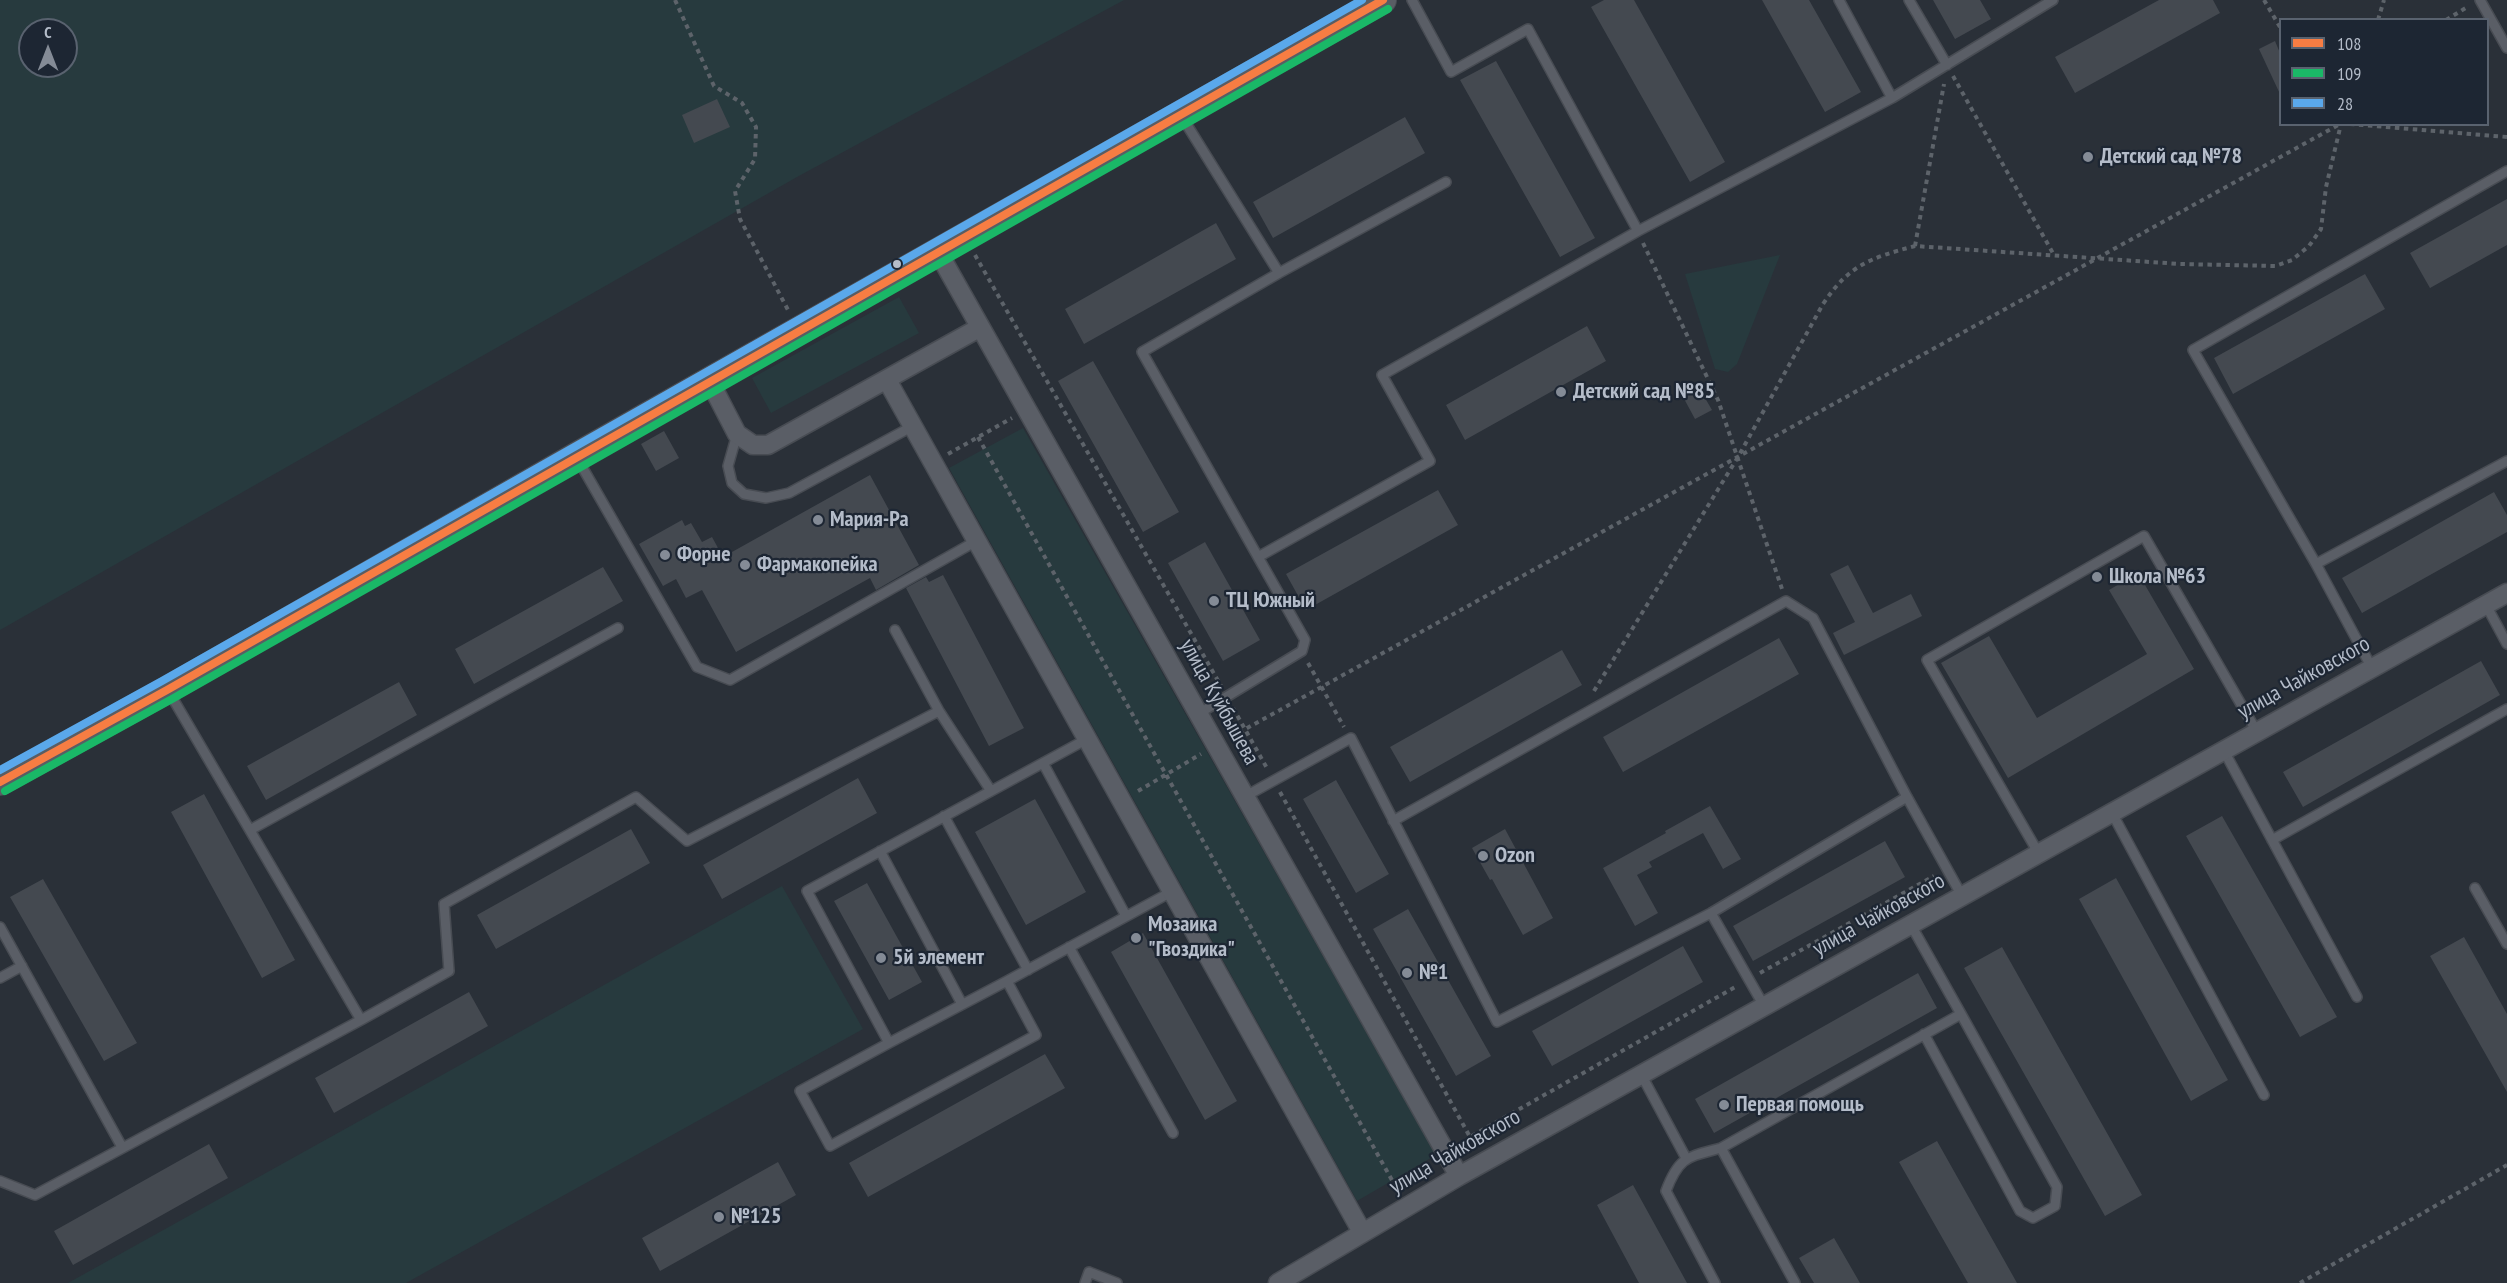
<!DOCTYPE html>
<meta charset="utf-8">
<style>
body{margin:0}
#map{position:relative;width:2507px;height:1283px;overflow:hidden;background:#2a3038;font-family:"PT Sans Narrow",sans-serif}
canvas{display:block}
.legend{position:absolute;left:2279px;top:18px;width:210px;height:108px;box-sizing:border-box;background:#1d2633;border:2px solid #59626f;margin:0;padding:8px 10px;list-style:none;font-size:18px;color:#b4bcc9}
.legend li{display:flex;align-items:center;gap:12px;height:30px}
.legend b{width:30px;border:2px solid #59626f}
.north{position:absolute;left:18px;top:18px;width:60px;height:60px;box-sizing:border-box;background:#1d2633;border:2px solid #59626f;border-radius:50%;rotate:0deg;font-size:16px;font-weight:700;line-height:24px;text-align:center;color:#b4bcc9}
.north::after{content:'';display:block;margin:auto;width:21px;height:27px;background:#848b96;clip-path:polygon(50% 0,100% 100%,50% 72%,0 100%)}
</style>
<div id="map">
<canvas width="2507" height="1283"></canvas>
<ul class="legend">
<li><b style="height:8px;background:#f77d43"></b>108</li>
<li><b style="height:8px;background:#1ab867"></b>109</li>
<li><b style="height:8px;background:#5aa8eb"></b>28</li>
</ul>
<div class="north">С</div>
</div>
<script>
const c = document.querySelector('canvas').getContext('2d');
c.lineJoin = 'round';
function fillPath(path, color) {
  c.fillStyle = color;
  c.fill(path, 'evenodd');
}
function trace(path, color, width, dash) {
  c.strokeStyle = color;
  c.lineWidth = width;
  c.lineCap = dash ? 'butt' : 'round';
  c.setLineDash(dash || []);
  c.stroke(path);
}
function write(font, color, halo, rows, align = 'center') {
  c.font = font + ' "PT Sans Narrow",sans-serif';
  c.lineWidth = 4.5;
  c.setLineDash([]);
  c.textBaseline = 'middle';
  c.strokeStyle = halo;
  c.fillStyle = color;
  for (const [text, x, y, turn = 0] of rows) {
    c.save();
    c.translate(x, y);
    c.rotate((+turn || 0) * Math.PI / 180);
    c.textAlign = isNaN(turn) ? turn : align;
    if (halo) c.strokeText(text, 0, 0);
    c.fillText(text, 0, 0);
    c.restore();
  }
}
fillPath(new Path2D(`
 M0,0H1124L797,177L0,630ZM30,30H66V66H30Z
 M1780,255L1737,364L1728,372L1715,369L1685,274Z
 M899,297L919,333L771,413L752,378Z
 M1023,428L1436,1155L1357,1201L949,468Z
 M782,886L863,1029L406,1283H68Z`), '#273a3e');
fillPath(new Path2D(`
 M1604,0H1634L1725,162L1690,182L1591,7Z
 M1762,0H1809L1861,92L1825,112Z
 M1933,0H1980L1991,19L1955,39Z
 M2159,0H2213L2220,13L2075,93L2055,57Z
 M2275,41L2280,53V94L2259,49Z
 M1496,61L1595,238L1560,257L1460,80Z
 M717,99L730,127L694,143L682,115Z
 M1405,117L1425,153L1273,238L1253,202Z
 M2507,199V245L2430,288L2410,253Z
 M1216,223L1236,259L1084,344L1065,309Z
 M2365,274L2385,309L2233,394L2214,358Z
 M1587,326L1606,361L1465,440L1446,405Z
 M1093,361L1179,512L1143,532L1058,381Z
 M1698,386L1712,410L1695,419L1682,395Z
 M664,431L679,458L656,471L641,444Z
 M870,475L919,565L876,590L870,578L736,652L702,590L686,598L676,579L663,586L639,544L682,520L685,526L691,523L702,542L712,537L723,557Z
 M1438,490L1458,525L1306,610L1286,574Z
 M2494,492L2507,515V532L2362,613L2342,578Z
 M1205,542L1260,640L1223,661L1168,563Z
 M1848,565L1873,613L1911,594L1922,616L1844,655L1833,633L1855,622L1830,574Z
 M603,567L623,601L474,684L455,649Z
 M2138,573L2194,669L2008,778L1941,663L1989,636L2037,718L2147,654L2109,590Z
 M943,575L1024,728L989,746L906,588L926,577L929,582Z
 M1779,638L1799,674L1623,772L1603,737Z
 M1562,650L1582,685L1410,782L1390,747Z
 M2481,661L2500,695L2303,807L2283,772Z
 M399,682L417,715L266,800L247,766Z
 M858,778L877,813L722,899L703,865Z
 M1336,780L1389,874L1356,893L1303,799Z
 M204,794L295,960L262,978L171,812Z
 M1035,799L1086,892L1026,925L975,832Z
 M1710,806L1741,859L1723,869L1703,833L1649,862L1652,867L1637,875L1658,913L1635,926L1603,868L1666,833L1665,831Z
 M2222,816L2337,1017L2300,1037L2186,836Z
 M631,829L650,863L496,949L477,915Z
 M1505,829L1553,918L1523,935L1492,879L1490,880L1472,848Z
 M1885,841L1905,877L1753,961L1733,926Z
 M2116,878L2228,1080L2191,1101L2079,899Z
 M43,879L137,1043L104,1061L10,897Z
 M867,883L922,982L889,1000L834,901Z
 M1408,909L1491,1056L1456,1076L1373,929Z
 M1143,933L1237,1101L1205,1120L1111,952Z
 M2464,937L2507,1014V1092L2430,956Z
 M1683,946L1703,982L1552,1066L1532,1031Z
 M2002,947L2142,1195L2105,1216L1964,968Z
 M1918,973L1937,1008L1714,1133L1695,1099Z
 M469,992L488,1026L334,1113L315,1078Z
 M1045,1054L1065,1088L868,1197L849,1163Z
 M1937,1141L2017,1283H1968L1899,1162Z
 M209,1144L228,1178L73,1265L54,1231Z
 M778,1162L796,1195L660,1271L642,1238Z
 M1633,1185L1687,1283H1639L1597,1205Z
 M1834,1238L1860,1283H1814L1799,1258Z`), '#444950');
const lane = new Path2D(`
 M1412,0L1451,72L1528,29L1638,231
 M1839,0L1892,98
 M1909,0L1947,65
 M2480,0L2507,48
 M1182,117L1279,273
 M737,434L728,466L732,483L744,494L766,498L789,493L913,426
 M577,458L697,667L730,680L978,540
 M1258,557L1430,461L1382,375L1638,231L1892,98L2053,0
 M2316,564L2507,461
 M2486,605L2507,644
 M895,630L939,711
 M2372,668L2316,564L2193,350L2507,171
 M169,692L361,1020L449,971L444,904L636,797L687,841L939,711L991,791
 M1198,714L1302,651L1305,640L1142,352L1279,273L1446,182
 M1087,739L807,891L889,1043L800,1091L830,1146L1036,1035L1007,981L1173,891
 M2224,751L2357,997
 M1043,763L1126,916
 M1244,797L1351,738L1497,1022L1711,913L1907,797
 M2112,813L2264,1095
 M944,816L1028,970
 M1393,821L1786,601L1813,618L1907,797L1962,896
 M250,830L618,628
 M2272,840L2507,709
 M880,851L962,1004
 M2039,854L1927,660L2144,536L2257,732
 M2475,888L2507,944
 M1711,913L1764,1006
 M0,927L122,1147
 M1069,947L1173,1133
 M0,978L22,966
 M1924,1034L2020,1211L2033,1218L2055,1206L2057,1187L1961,1014
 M889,1043L1007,981
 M1641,1074L1686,1158
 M1721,1148L1961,1014L1911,925
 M0,1181L35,1195L361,1020
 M1085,1283L1089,1272L1117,1283
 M1715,1283L1666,1191C1679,1156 1688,1157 1721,1148L1795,1283`);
const street = new Path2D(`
 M938,252L1459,1176
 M709,380L737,434L753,445H768L979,328
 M887,380L1362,1232
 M1278,1283L1459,1176L2507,593`);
const secondary = new Path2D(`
 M0,782L167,690L576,456L1383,0`);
trace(lane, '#484c53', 12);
trace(street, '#484c53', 21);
trace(secondary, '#484c53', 28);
trace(new Path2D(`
 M675,0L714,86L742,103L756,127L755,159L735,191L740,219L788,310
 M2264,0L2280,27
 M2378,20L2384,0
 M2446,20L2469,6
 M1953,76L2054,255
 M2350,124L2507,137
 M1643,243L1718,400L1782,589
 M1915,246L1944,84
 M975,255L1221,686
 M978,437L1398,1191
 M948,454L1012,418
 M1308,663L1344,727
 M1594,691L1738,457L1823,304C1849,265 1870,258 1915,246L2180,264L2275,266L2292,260L2309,246L2321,229L2326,187L2341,124
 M1233,708L1268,770
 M1231,737L2340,124
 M1138,791L1201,754
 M1280,792L1470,1137L1737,986
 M1760,973L1934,876
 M2300,1283L2507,1165`), '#5d636a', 4, [4.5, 4.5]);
trace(lane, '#5a5e66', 9);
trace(street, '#5a5e66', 18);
trace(secondary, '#595d64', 26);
trace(new Path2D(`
 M0,782L167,690L1383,0`), '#f77d43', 8);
trace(new Path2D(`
 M5,791L172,699L1388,9`), '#1ab867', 8);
trace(new Path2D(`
 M0,770L162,681L1362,0`), '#5aa8eb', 8);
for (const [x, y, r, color] of [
 [2088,157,6,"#848b96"],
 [897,264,5,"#b4bcc9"],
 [1561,392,6,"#848b96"],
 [818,520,6,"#848b96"],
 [665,555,6,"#848b96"],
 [745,565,6,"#848b96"],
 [2097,577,6,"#848b96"],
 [1214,601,6,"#848b96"],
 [1483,856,6,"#848b96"],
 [1136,938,6,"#848b96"],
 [881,958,6,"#848b96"],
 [1407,973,6,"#848b96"],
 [1724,1105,6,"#848b96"],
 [719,1217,6,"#848b96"]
]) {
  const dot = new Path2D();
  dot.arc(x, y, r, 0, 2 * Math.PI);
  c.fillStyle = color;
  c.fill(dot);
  trace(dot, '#1d2633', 2);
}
write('bold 22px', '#b4bcc9', '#1d2633', [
 ["Детский сад №78",2100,157],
 ["Детский сад №85",1573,392],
 ["Мария-Ра",830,520],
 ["Форне",677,555],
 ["Фармакопейка",757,565],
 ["Школа №63",2109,577],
 ["ТЦ Южный",1226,601],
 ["Ozon",1495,856],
 ["Мозаика",1148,925],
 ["\"Гвоздика\"",1148,950],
 ["5й элемент",893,958],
 ["№1",1419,973],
 ["Первая помощь",1736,1105],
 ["№125",731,1217]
], 'left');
write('22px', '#b4bcc9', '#1d2633', [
 ["улица Чайковского",2304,678,-29],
 ["улица Куйбышева",1219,702,61],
 ["улица Чайковского",1879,915,-29],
 ["улица Чайковского",1455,1152,-30]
]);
</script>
